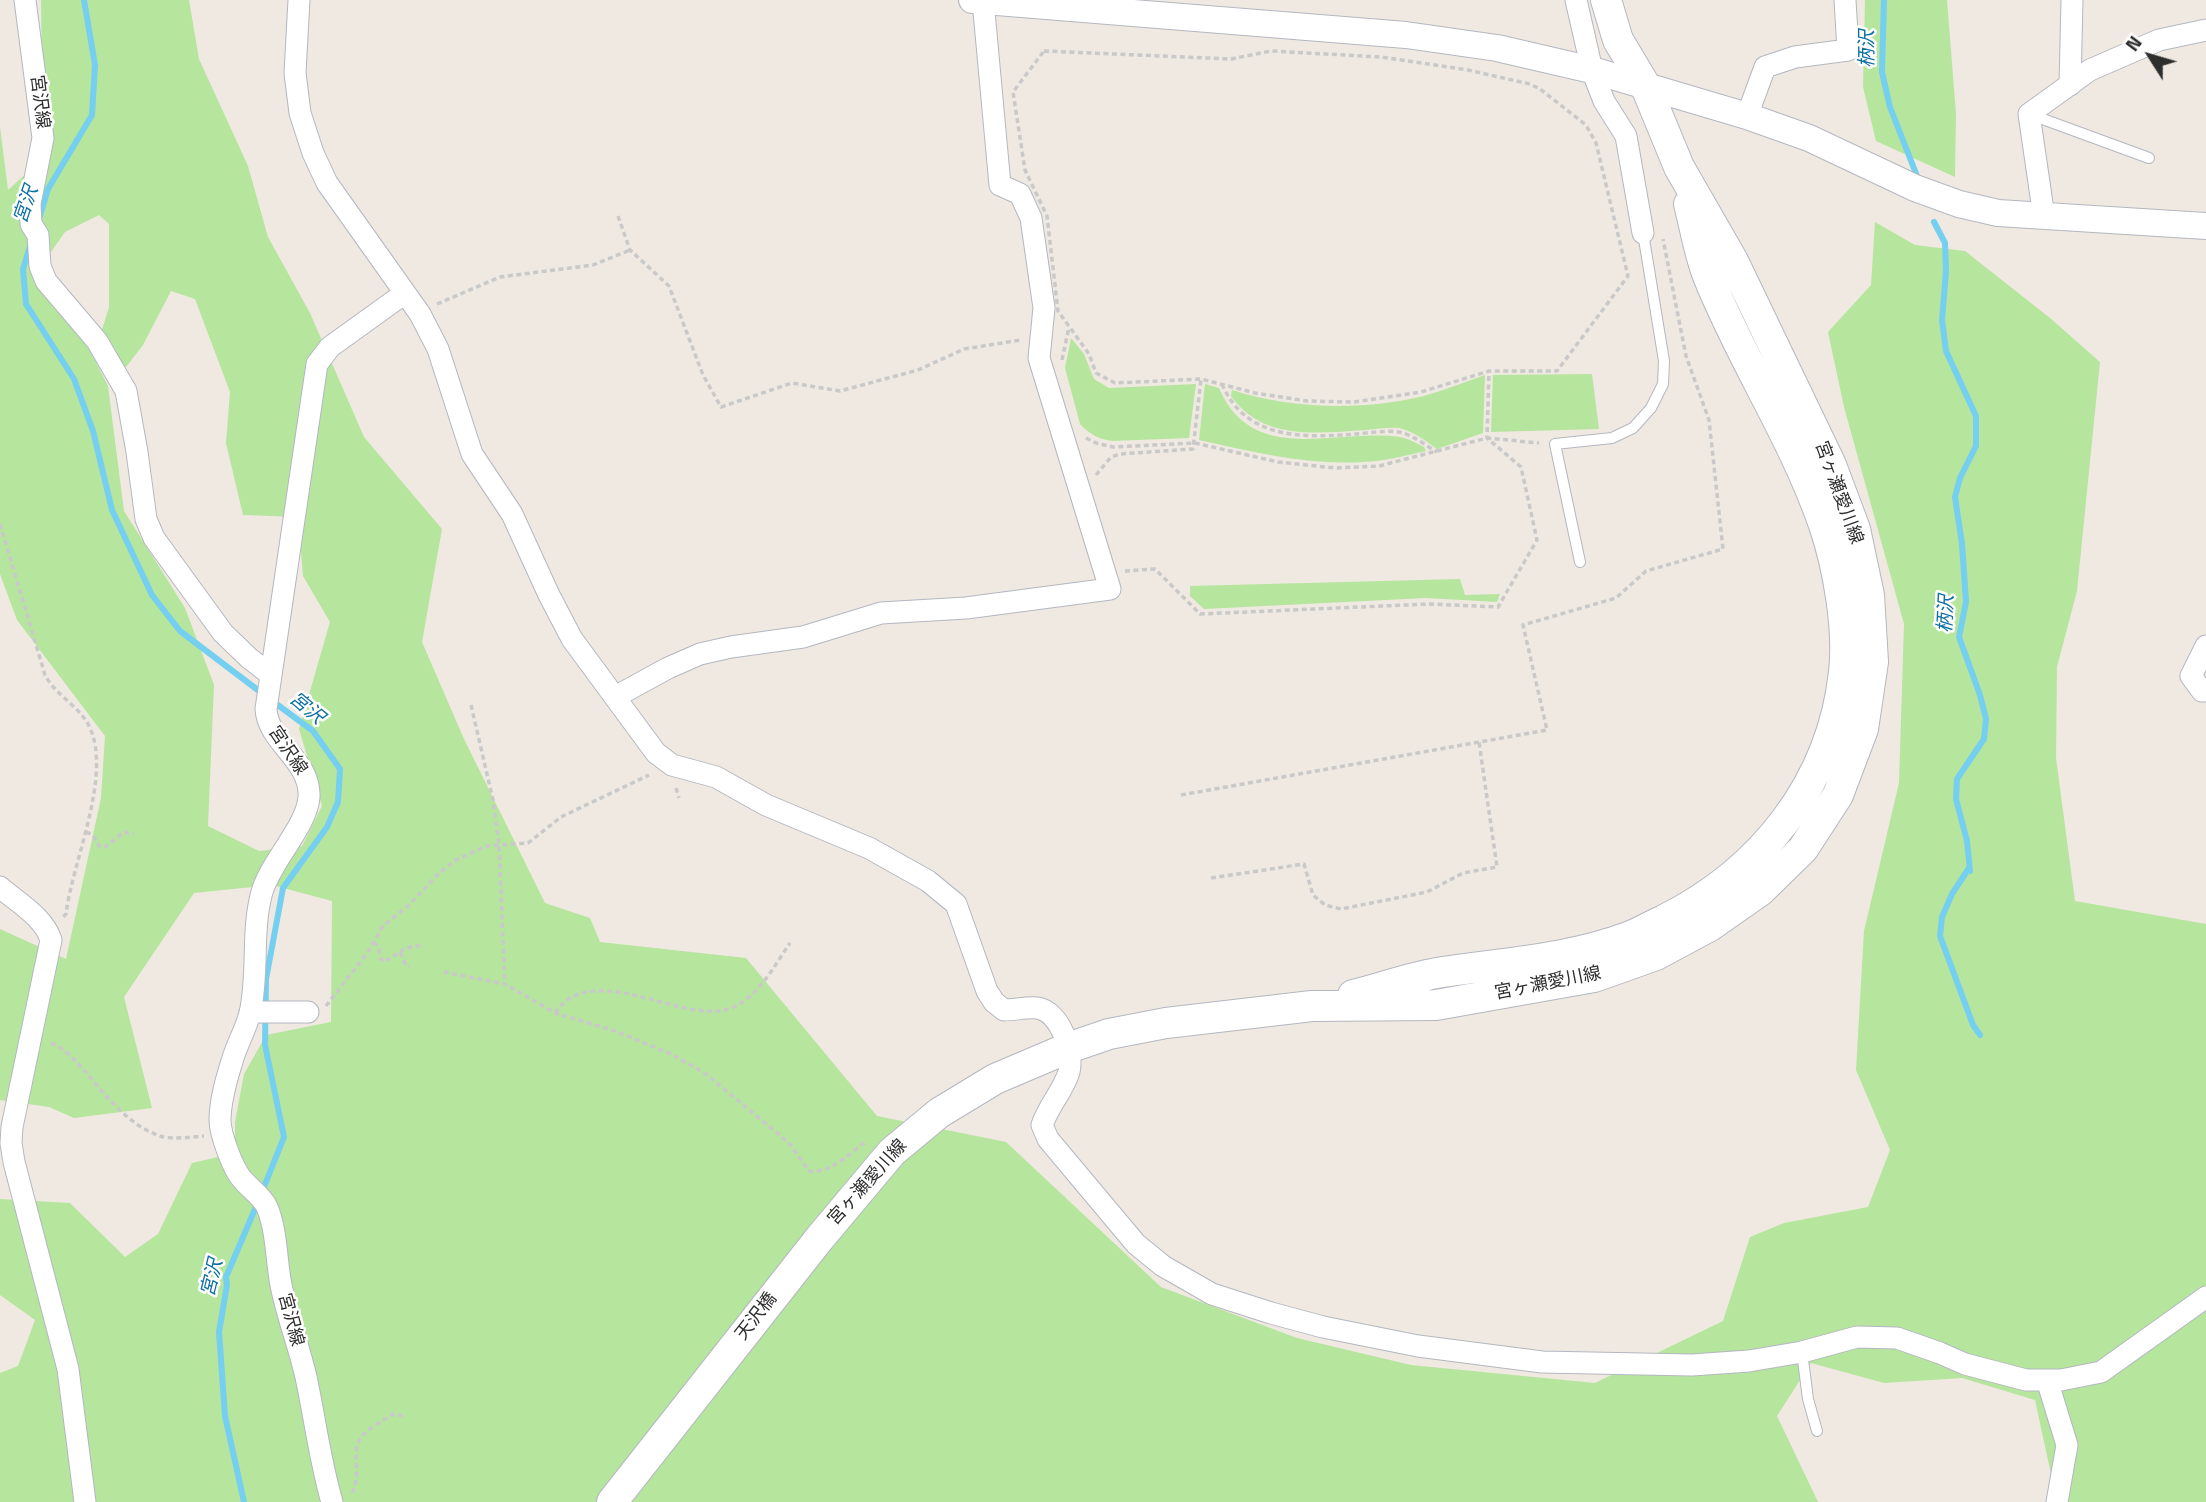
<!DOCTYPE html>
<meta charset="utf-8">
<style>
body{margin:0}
#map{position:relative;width:2206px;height:1502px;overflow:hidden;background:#efe9e1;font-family:"Titillium Web",sans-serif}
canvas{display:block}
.north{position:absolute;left:2115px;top:21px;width:70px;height:70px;-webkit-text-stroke:5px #fff;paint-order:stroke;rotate:307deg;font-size:19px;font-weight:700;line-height:28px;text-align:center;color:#2e2e2e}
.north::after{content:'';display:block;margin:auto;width:24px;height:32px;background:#2e2e2e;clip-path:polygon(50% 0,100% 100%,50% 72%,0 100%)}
</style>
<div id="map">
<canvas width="2206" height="1502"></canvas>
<div class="north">N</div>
</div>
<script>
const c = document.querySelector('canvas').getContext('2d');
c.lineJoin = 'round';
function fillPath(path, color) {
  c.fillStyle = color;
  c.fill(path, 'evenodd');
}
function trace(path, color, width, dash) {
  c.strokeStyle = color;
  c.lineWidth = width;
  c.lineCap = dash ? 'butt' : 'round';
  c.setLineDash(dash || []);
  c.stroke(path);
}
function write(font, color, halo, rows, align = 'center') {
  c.font = font + ' "Titillium Web","Noto Sans JP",sans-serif';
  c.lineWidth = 5;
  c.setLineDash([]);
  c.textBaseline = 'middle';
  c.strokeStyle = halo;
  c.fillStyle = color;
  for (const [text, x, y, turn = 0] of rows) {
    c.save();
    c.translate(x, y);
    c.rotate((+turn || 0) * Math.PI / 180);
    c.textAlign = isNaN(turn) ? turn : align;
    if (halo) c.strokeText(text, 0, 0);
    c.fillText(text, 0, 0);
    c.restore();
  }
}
fillPath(new Path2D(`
 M41,0H189L199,59L248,166L268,237L310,313L364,437L442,529L422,642L464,739L545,903L590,918L600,942L746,958L877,1116L1006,1142L1161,1287L1297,1338L1411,1365L1595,1383L1723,1321L1750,1237L1784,1223L1868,1207L1890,1150L1856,1070L1864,931L1899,783L1904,624L1844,407L1828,332L1871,285L1875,222L1915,245L1965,251L2050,318L2100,362L2077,591L2057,667L2056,758L2075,901L2206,924V1502H2057L2035,1400L1962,1378L1884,1383L1811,1363L1777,1416L1818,1502H0V1373L18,1366L35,1320L0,1295V1199L70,1203L125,1257L158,1234L192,1163L235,1153V1122L244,1074L266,1035L331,1022L332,901L272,885L194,893L124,997L152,1108L74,1118L49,1107L0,1100V929L66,959L101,798L105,736L17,620L0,574V127L8,190L52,150L42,67ZM99,215L109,224V307L100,336L111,361L126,367L143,345L171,291L195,299L230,392L226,443L243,515L298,517L303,576L330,622L299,729L322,806L302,846L259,851L208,826L214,685L185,608L124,511L108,386L83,337L34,276L65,232Z
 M1865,0H1947L1956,114L1955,177L1876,141L1863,87Z
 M1071,338L1084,354L1094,379L1109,388L1196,384L1189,438L1112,441C1099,439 1089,434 1080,424L1065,368Z
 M1592,374L1599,429L1491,432L1493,375Z
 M1485,375L1483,433L1437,449C1426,441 1413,431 1399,428C1389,427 1376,429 1366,430C1316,433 1263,441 1231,396L1232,390C1291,409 1363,411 1424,396C1444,390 1465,382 1485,375Z
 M1205,384L1219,388C1253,467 1335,428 1399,437C1408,438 1416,443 1424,447L1426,451C1411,454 1397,458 1383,460C1320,469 1259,453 1199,440Z
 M1460,579L1465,595L1500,594L1497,602L1426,598L1204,609L1190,596V586Z`), '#b6e59e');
trace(new Path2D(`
 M1884,0L1882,72L1890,107L1917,176
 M39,219L48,189L92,115L95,65L84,0
 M1934,222L1945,243L1946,271L1942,320L1946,351L1976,416V446L1960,478L1955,497L1962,544L1966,602L1959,637L1980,695L1986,719L1984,739L1957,779L1956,799L1967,841L1970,871L1969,868L1952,894L1942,917L1940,936L1973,1025L1980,1035
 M30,246L23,269L26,304L74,379L93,431L112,510L152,595L180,631L263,694
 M262,1192L284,1137L265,1045L266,979L283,888L327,827L338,802L340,769L313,731L271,700
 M244,1502L225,1416L219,1332L227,1285L226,1277L258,1202`), '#75cff0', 6);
const service = new Path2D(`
 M2029,114L2149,158
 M1580,562L1555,444L1612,438L1633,428L1651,408L1663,384L1664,361L1643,233
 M1802,1352L1808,1399L1817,1431`);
const minor = new Path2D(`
 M25,0L43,138L30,204L31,224L38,235L40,266L46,281L97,341L126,391L137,452L146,519L154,538L223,633L249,658L271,675
 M299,0L295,73L300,113L313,153L327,183L420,314L438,349L472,454L512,514L549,595L572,639L656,753L672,765L716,777L766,805L869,848L928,881L956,904L987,991L994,1002L1004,1010C1014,1010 1026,1007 1037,1008C1060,1011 1074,1052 1069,1072C1063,1091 1049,1105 1042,1125L1048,1139L1136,1244L1163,1266L1212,1294L1271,1313L1323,1327L1418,1346L1542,1362L1692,1365L1749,1361L1802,1352L1857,1337L1897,1338L1940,1353L1965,1364L2026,1380H2061L2101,1372L2206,1297
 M1576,0L1592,70L1604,101L1626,136L1643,233
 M2070,85L2072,0
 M1747,116L1765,67L1795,57L1848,50L1845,0
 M2044,217L2029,114L2090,70L2159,40L2206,30
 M2206,646L2191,676L2202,691H2206
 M615,697L668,668L700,654L731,647L803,637L881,613L966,608L1110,589L1039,358L1044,308L1031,218L1020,194L1000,185L983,1
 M0,887C17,902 44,917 51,940L12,1127L11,1143L14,1162L68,1369L85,1502
 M250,1012H308
 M2047,1380L2067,1445L2057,1502
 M332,1502C320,1461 315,1419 306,1377C299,1346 287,1316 281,1285C276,1259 277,1231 267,1207C262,1196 249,1188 242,1179C233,1169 220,1134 220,1120C220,1100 227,1077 233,1058C238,1042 246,1029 250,1013C259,973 251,931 262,892C271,861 307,826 309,797C311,760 268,743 266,709L317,364L330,347L405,293`);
const tertiary = new Path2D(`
 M972,0L1406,35L1497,48L1592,70L1747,116L1809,138L1915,188L1959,204L1998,213L2206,226`);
const secondary = new Path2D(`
 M1353,995C1381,988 1409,978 1437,973C1501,963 1566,960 1628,937C1640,933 1652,925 1664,920C1762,871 1832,783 1844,672C1849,629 1838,566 1824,525C1794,438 1742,361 1708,276C1699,253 1695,227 1689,204
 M612,1502L819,1239L892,1152L939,1113L995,1079L1068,1048L1109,1034L1166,1023L1312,1006L1436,1005L1594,977L1656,955L1710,926L1760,891L1803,849L1838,795L1863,729L1873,662L1869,595L1855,529L1831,465L1733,261L1679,167L1646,87L1618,40L1606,0`);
trace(service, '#b4b7c1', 12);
trace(minor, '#b4b7c1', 23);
trace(tertiary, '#b4b7c1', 28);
trace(secondary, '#b4b7c1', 32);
trace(new Path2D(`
 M1044,51L1231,59L1271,51L1381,57L1468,70L1530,84L1540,89L1586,125L1596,143L1628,276L1557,371H1489L1421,392L1354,402L1307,401L1255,393L1201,379L1115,383L1096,373L1089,354L1058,311L1047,216L1025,170L1013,92Z
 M618,216L630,250L669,286L703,375L721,407L792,383L840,391L918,370L964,349L1021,340
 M437,304L500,277L593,265L630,250
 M1062,360L1069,327
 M1222,384C1246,440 1303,438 1356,434C1369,433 1386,430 1399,432C1413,435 1425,445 1437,452
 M1086,438L1096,443L1113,447L1195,443L1278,462L1335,468L1379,466L1487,438L1539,443
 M1096,475L1111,457L1120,454L1193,449L1201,379
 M0,524L45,675C56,696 81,707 90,728C112,777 72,863 66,914L63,917
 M1125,571L1155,569L1200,614L1429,604L1498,607L1537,540L1521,467L1487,438L1489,371
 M471,705L493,800L499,845L505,984
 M676,788L679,798
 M1181,795L1547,730L1523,625L1616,598L1646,571L1723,549L1709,420L1686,356L1663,239
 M86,832L93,835L100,847H105L124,832L134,834
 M1211,878L1304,864L1313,895L1325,905L1341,909L1427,892L1463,873L1497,867L1479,742
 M374,942L379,949L380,958L384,962L400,952L406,966L409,967
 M400,952L405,948L422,945
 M444,972L505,984L555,1013L615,1031L671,1054L706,1074L789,1143L809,1171C830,1174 849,1154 865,1142
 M326,1006L368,952L383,926L409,905L438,874L456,860L486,846L528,843L561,817L649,775
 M555,1013C592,958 681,1024 728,1009C757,1000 774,966 790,943
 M51,1043C65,1048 75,1061 85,1071C106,1096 128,1125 160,1136C172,1140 190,1137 204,1136
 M352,1493C361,1474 353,1456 358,1443C362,1431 383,1421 393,1414L404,1416`), '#c9c9c9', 3.5, [5, 3.5]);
trace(service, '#fff', 10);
trace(minor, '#fff', 21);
trace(tertiary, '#fff', 26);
trace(secondary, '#fff', 30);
write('18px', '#2e2e2e', '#fff', [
 ["宮沢線",39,102,83],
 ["宮ヶ瀬愛川線",1838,493,70],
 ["宮沢線",287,751,56],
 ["宮ヶ瀬愛川線",1548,984,-11],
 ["宮ヶ瀬愛川線",868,1183,-48],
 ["天沢橋",757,1317,-52],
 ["宮沢線",290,1320,75]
]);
write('italic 19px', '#0d6fa3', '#fff', [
 ["柄沢",1868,49,-90],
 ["宮沢",27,205,-71],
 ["柄沢",1947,614,-87],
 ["宮沢",306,709,40],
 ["宮沢",213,1278,-76]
]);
</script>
